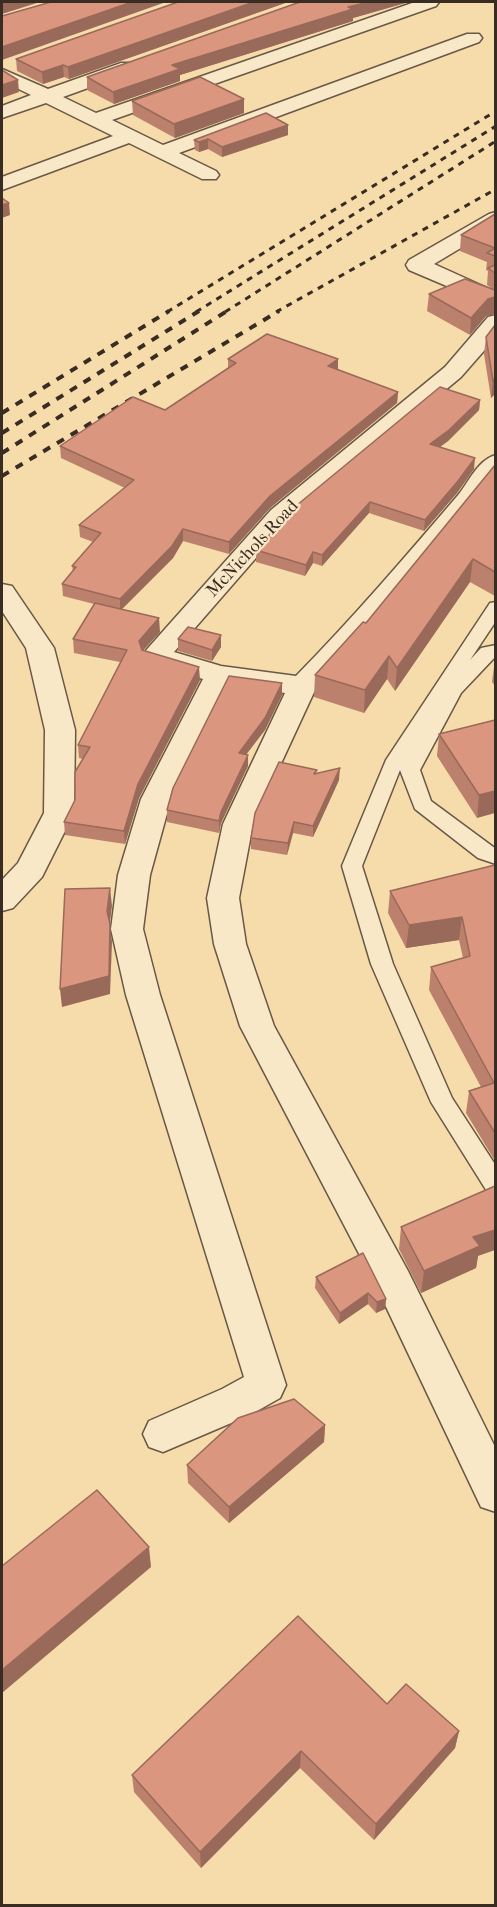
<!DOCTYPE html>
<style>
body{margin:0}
#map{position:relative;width:497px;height:1907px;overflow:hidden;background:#f6dbab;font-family:"IM FELL French Canon",serif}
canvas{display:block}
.frame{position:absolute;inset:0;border:3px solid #382c23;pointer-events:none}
</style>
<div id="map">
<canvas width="497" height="1907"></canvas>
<div class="frame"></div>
</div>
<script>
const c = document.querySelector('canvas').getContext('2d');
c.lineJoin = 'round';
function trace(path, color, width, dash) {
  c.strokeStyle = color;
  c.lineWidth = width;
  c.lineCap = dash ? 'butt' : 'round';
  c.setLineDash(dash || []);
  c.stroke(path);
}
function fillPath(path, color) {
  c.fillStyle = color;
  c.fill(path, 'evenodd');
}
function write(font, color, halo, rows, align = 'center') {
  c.font = font + ' "IM FELL French Canon",serif';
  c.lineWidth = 4.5;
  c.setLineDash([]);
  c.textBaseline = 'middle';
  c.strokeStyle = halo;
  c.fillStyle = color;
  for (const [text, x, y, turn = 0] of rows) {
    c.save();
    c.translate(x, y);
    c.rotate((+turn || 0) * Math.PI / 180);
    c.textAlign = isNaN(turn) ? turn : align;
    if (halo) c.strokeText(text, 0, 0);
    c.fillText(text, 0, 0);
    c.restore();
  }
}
const lane = new Path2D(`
 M496,602V621L470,660L481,648L496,645V656L461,693L420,770L431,801L496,849V864L478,858L415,809L400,770L362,866L393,964L452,1098L496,1166V1195L488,1193L431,1102L371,964L342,866L386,760L490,603Z`);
const street = new Path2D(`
 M415,2H439L436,6L112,120L163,145L467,34H479L482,38L479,42L179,153L216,171L219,175L216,179H202L129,143L2,190V177L113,136L46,103L2,118V106L31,95L2,81V69L48,89L121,63H135L137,67L135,71L63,97L96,113Z
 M496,212V227L434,264L496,292V307L409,270L406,265L409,260L489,214Z
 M496,315V337L461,377L289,520L174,652L221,666L296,676C353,618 406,556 459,494C469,481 479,459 496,455V480L481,499L370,633L315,690L253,824L239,898L246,944L274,1026L408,1271L496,1449V1512L481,1507L379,1292L240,1026L214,944L207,898L223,824L285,693L228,685L171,799L150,875L143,929L160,995L286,1385L280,1398L250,1415L163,1452L149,1447L143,1434L149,1421L222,1389L244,1377L126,995L111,929L118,875L141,799L203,679L145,662L141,656L271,510L445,367L488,317Z
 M2,584L12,586L54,648L75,730L74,813L42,877L13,908L2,911V880L18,863L44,813L45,730L26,648L2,611Z`);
trace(lane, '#685845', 3);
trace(street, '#685845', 3);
fillPath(lane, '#f9e8c8');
fillPath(street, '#f9e8c8');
trace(new Path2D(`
 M167,312L496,111
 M196,312L496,126
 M225,312L496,141
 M276,312L496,189`), '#382c23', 3, [6, 6]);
trace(new Path2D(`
 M2,413L169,311
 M2,433L199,311
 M2,453L227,311
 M2,476L279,311`), '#382c23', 4, [8, 8]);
fillPath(new Path2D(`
 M178,2H288L69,79L64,77L43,84L17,71L16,59Z
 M300,2H409L353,18V21L180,75V81L114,104L87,90V77Z
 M244,99V113L175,138L133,115L132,101Z
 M288,135L222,157L208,149L199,152L195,150L194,140Z
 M495,214V314L486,316L470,335L427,311L429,294L493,289L487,285L488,271L486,270L487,262L460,251L461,235Z
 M495,325V394L491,398L484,354L486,337Z
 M228,359L338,370L398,392L397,403L270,508L229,554L183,541L173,558L122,609L160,632L143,650L200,680L139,798L125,844L65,835L64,822L75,800L83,759L79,758L78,745L120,662L74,653L73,639L94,604L63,596L62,584L73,571L72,566L93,542L80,537L79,525L125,488L61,458L60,446L165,410L228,368Z
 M480,400L479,410L448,441L440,447L474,469L457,493L424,531L369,513L322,566L313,563L305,576L256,562V550Z
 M495,465V596L470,582L395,691L387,679L364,713L314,697L315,675L366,623Z
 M221,635V647L212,661L178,651V639Z
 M495,659V686L492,682Z
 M282,695L265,730L246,754L248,766L221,823L219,833L167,822V810Z
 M495,720L477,818L437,756L439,734Z
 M317,774L339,780L313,837L293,833L287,855L251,849V838Z
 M495,865V1161L466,1113L469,1091L481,1087L429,990L431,967L463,958L459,940L406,948L388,913L390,891Z
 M401,1227L478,1256L476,1268L421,1293L399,1249Z
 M316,1277L386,1299L385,1309L376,1313L368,1304L339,1324L315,1288Z
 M325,1425L324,1442L229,1523L188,1483L187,1465Z
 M387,1704L459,1731L455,1748L374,1840L300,1768L201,1868L134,1792L132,1775Z`), '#bc816d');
fillPath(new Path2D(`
 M2,2H40L2,14Z
 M132,2H166L2,60V47Z
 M254,2H288L69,79L68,67Z
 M369,2H409L353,18V21L180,75V81L114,104L113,92L172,65L348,7Z
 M63,65L64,77L43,84L42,72Z
 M18,80L19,92L2,98V85Z
 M244,99V113L175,138L174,124Z
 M288,125V135L222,157V147Z
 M208,139V149L199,152V142Z
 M9,203L10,215L2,218V205Z
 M495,297V314L486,316L470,335L471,318L488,299Z
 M338,359V371L328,366Z
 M495,378V394L491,398L493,381Z
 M398,392L397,403L270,508L229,554V542L270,496Z
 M480,400L479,410L448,441L429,455L430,444Z
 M475,458L474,469L457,493L424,531L425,520Z
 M370,502L369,513L322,566V555Z
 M183,529V541L173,558L120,611V599Z
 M313,552V563L305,576L306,565Z
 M473,559L470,582L395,691L397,668Z
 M159,618L160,632L139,655V641Z
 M221,635V647L212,661V650Z
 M389,656L387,679L364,713L365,690Z
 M199,667L200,680L139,798L125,844L124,831L138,784Z
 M282,683V695L265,730L239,764V753Z
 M248,755V766L221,823L219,833V821L221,812Z
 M340,768L339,780L313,837V826Z
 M495,791V813L477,818L479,795Z
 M294,822L293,833L287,855L288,843Z
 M110,888L112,906L109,929L107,911Z
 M462,917L459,940L406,948L409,925Z
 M110,924L112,942L110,994L62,1007L60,989Z
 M495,1230V1250L478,1256L476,1268L421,1293L424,1271L473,1237Z
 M368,1293V1304L339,1324L340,1313Z
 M386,1299L385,1309L376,1313L377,1302Z
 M325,1425L324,1442L229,1523V1507Z
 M149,1547L151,1567L2,1693V1670Z
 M459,1731L455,1748L374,1840L376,1824Z
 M301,1751L300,1768L201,1868L200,1852Z`), '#996959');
const building = new Path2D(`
 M51,2H132L2,47V16Z
 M178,2H254L68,67L63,65L42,72L16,59Z
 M300,2H369L348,7L353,9L172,65L180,69L113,92L87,77Z
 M2,70L18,80L2,85Z
 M200,77L244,99L174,124L132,101Z
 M266,113L288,125L222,147L208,139L199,142L194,140Z
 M2,198L9,203L2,205Z
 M495,214V248L461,235Z
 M495,248V256L487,253Z
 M495,265V273L488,268Z
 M465,279L495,290V297L488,299L471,318L429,294Z
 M495,325V378L493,381L486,337Z
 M267,334L338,359L328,366L398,392L270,496L229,542L183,529L172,546L120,599L62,584L76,567L72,566L101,533L79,525L134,480L60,446L133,397L165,410L236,363L228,359Z
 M440,387L480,400L449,430L430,444L475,458L458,481L425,520L370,502L322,555L313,552L306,565L256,550L291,510Z
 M495,465V572L473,559L397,668L389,656L365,690L315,675L363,622L366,623Z
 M95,603L159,618L139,641L142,650L199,667L138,784L124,831L64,822L75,800V772L90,747L78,745L127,650L73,639Z
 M188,627L221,635L212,650L178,639Z
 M229,676L282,683L265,718L239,753L248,755L221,812L219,821L167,810L173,788Z
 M495,720V791L479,795L439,734Z
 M279,762L317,770L314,774L340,768L313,826L294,822L288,843L251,838L255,813Z
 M495,865V1133L469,1091L494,1083L431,967L470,956L462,917L409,925L390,891Z
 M110,888L107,911L110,924L109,976L60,989L65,889Z
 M495,1186V1230L473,1237L480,1246L424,1271L401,1227Z
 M363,1253L386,1299L377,1302L368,1293L340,1313L316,1277Z
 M294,1399L325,1425L229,1507L187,1465L238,1418Z
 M97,1490L149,1547L2,1670V1566Z
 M298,1616L387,1704L406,1684L459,1731L376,1824L301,1751L200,1852L132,1775Z`);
fillPath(building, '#db967f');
trace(building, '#996959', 1.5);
write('18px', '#382c23', '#f9e8c8', [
 ["McNichols Road",253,549,-47]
]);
</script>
